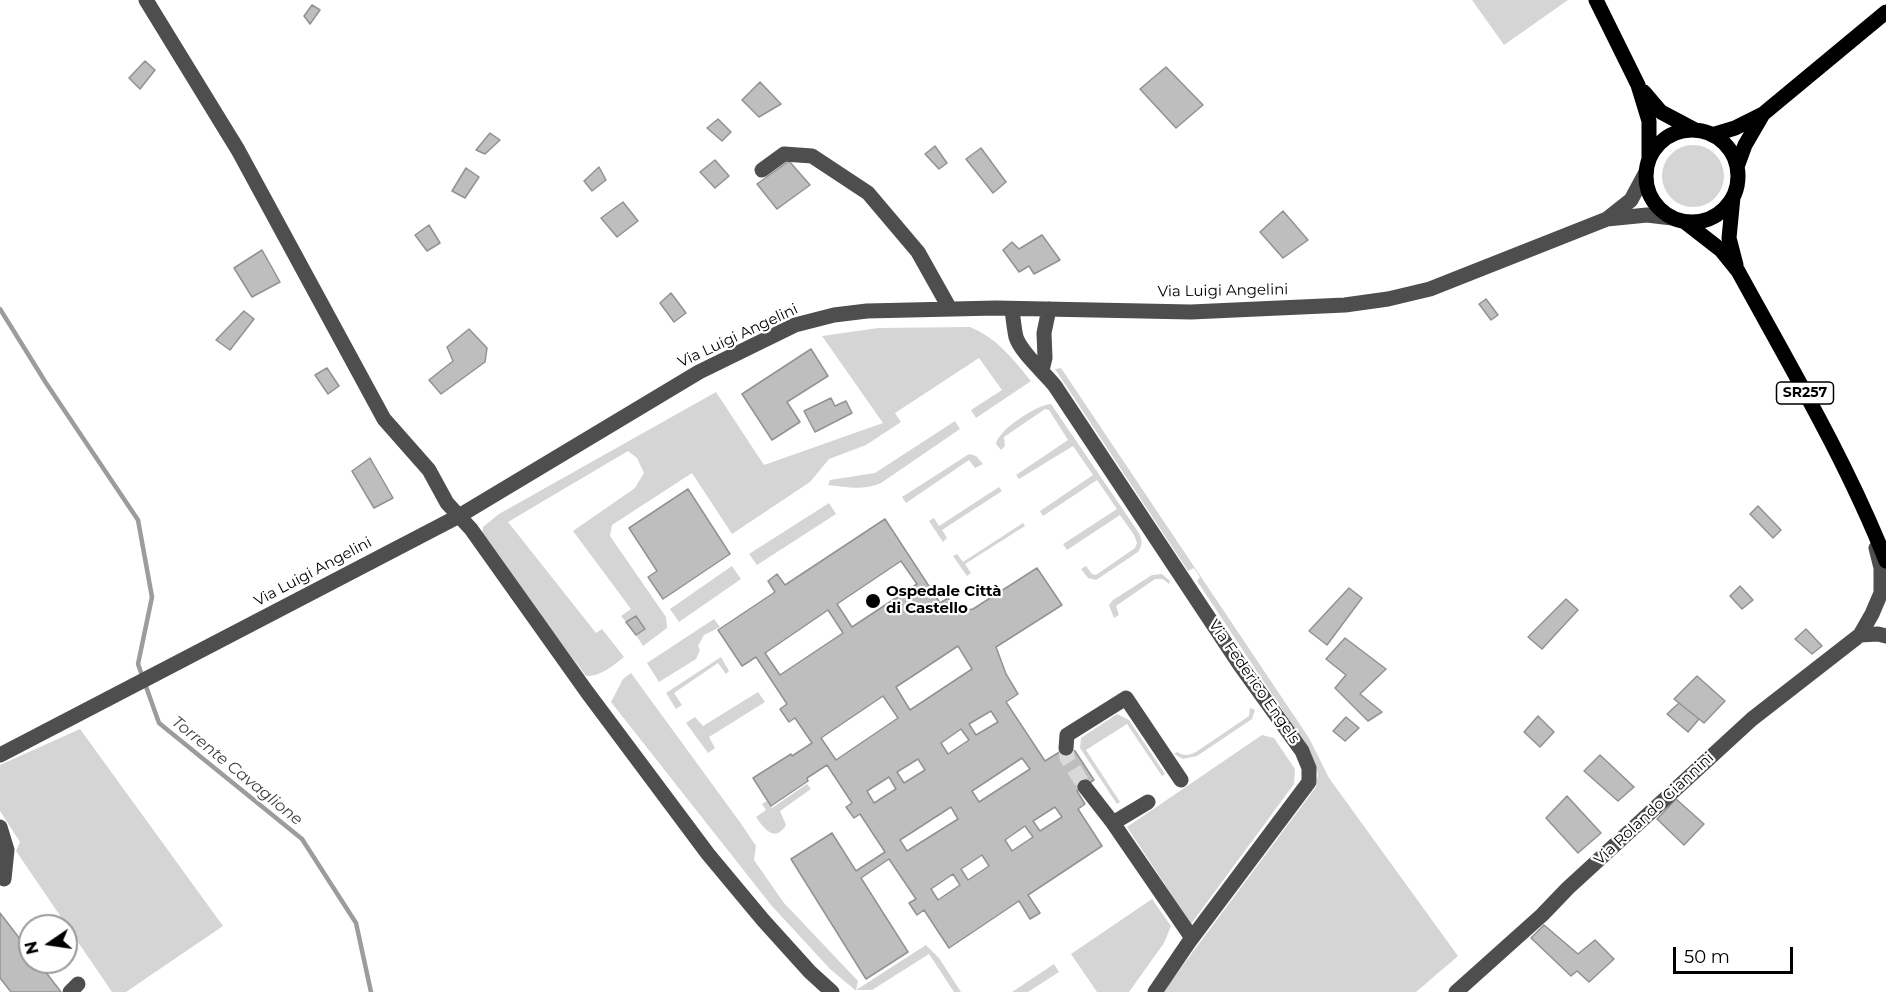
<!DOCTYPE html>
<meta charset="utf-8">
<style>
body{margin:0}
#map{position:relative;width:1886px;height:992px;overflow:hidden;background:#fff;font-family:Montserrat,sans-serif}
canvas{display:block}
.north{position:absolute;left:18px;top:914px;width:60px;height:60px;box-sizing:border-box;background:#fff;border:2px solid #999;border-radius:50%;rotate:257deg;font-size:16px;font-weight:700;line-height:24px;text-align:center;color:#000}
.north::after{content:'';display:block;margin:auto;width:21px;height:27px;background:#000;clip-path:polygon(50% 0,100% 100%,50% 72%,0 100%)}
.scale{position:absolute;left:1673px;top:947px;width:120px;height:27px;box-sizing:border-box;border:3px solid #000;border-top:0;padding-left:8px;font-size:18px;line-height:21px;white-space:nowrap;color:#000;-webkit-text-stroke:4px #fff;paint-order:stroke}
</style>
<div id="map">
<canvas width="1886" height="992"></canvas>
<div class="north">N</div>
<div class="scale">50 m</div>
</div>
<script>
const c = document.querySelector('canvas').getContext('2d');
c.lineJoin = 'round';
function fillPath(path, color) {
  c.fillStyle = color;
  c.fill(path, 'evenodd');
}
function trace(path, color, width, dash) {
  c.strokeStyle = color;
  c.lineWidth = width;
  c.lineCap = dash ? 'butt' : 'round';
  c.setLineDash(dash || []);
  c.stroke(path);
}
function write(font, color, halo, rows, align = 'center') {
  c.font = font + ' Montserrat,sans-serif';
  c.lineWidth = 4.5;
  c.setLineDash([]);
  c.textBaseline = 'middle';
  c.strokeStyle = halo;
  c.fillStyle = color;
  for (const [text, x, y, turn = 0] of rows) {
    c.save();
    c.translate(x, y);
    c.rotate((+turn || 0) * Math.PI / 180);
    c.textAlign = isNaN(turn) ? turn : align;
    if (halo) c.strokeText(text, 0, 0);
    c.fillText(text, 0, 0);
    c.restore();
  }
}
fillPath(new Path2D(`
 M1472,0H1568L1504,45Z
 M1662 176a31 31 0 1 1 62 0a31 31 0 1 1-62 0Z
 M970,327C997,338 1013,359 1031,381L976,418L971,410L1002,390L979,358L895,413L901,422L866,445L829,459L810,482L732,534L692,473L612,525L610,536L666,617L667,628L643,646L636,635L645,628L636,616L626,622L621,616L631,609L573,531L635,488L644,473L637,458L628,451L508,522L596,633L602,629L624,657C614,665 600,677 586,676L482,537L483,527L499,514L716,392L764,465L883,423L822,336L878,328Z
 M1061,368L1309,738L1329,778L1458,956L1416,992H1163L1316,787L1318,774L1311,753L1197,581L1200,577L1194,568L1188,571L1055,369Z
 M1051,404L1139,533C1142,541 1143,545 1138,552L1096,580L1088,578L1081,569L1086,566L1092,574L1096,575L1135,548L1137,543L1134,535L1120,515L1067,550L1063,544L1117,509L1097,480L1043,516L1040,511L1093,475L1073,446L1019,479L1016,475L1068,440L1049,410L1045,409L1004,437L1005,446L1001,450L996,444C998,430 1036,405 1051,404Z
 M955,421L960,429L881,483C863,491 847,487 828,485L830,480L875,473Z
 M969,454L976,456L983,464L975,468L969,460L906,503L902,497Z
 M999,487L1002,491L942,530L947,538L943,542L929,521L934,518L939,526Z
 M829,503L836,514L757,565L749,554Z
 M1023,523L1025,526L965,564L971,573L967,576L953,556L957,554L963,562Z
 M732,566L741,579L679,622L670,609Z
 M1162,574L1170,581L1169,584L1163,579H1155L1116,606L1119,615L1114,618L1109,605L1113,600L1152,575Z
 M714,619L720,627L704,635L698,646L700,650L696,659L659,682L647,663Z
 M721,657L729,671L726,674L718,663L674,693L682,705L676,709L666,693Z
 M631,673L742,825L756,846L754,860L784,903L858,981L856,990L926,945L939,958L961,992H954L929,954L872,990H855L830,969L771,905L611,702L623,679Z
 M758,692L765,702L709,737L715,748L708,753L686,723L695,717L703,726Z
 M1250,708L1255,710L1252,719L1197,756L1183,759L1174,754L1177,752C1184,756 1188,756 1196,752L1249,716Z
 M1117,714L1129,720L1165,774L1162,776L1127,724L1086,750L1120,802L1117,804L1080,748L1081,738Z
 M80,729L223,926L126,992H112L16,851L20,842L0,811V765Z
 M1262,735L1274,738L1295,769L1294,784L1191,924L1127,827Z
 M807,784L811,789L780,811L786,825C775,843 764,829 756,817L766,810L762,804L767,801L772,808Z
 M1152,899L1171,926L1164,943L1129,992H1097L1071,954Z
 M1054,964L1059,972L1028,992H1012Z`), '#d5d5d5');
trace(new Path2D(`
 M0,309L46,383L138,520L152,597L138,664L159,723L302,839L356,923L371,992`), '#9c9c9c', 4.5);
const building = new Path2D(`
 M312,5L320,10L310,24L304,16Z
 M145,61L155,70L140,89L129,78Z
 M1166,67L1203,105L1176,128L1140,89Z
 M760,82L781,104L759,117L742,100Z
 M718,119L731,132L722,141L707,128Z
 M490,133L500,140L485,154L476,150Z
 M935,146L947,163L939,169L925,154Z
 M981,148L1006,182L993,193L966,159Z
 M715,160L729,176L715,188L700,172Z
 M789,161L810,185L777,209L757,184Z
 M599,167L606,180L592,191L584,181Z
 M466,168L479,177L465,198L452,191Z
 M623,202L638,221L617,237L601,218Z
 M1283,211L1308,240L1283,258L1260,232Z
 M429,225L440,243L427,251L415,235Z
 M1042,235L1060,260L1034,274L1029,266L1019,272L1003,250L1012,242L1019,249Z
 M262,250L280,282L252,297L234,268Z
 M671,293L686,313L674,322L660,303Z
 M1486,299L1498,315L1491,320L1479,304Z
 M244,311L254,319L230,350L216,340Z
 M469,329L487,348L485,362L441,394L429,380L453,361L447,347Z
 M811,349L828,376L787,402L800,422L772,440L742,394Z
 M327,368L339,386L328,394L315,375Z
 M831,398L835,406L846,401L852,413L815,432L804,411Z
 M370,458L393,498L374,508L352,471Z
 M688,489L730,554L663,599L648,577L657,571L629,528Z
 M1758,506L1781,530L1773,538L1750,514Z
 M885,519L940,603L948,598L957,612L973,609L1037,568L1062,605L996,647L1006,674L1018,694L1006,702L1045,761L1066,748L1075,751L1094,780L1077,791L1085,804L1078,809L1102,846L1028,895L1040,913L1030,919L1019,901L949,948L924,910L917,915L909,903L916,899L889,859L861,878L908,952L866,979L791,859L832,833L856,871L885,852L860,814L854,818L846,807L852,803L827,765L807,778L808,781L771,806L753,778L791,754L792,756L812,743L795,718L789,722L780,709L787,704L756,657L742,666L718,630L775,592L768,581L777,574L785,585ZM901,561L917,584L852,627L837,604ZM828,610L843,633L780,675L765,653ZM958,646L972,669L910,710L896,687ZM883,696L898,718L836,760L821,738ZM991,711L998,722L976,735L969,724ZM961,729L969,740L948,754L941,743ZM1022,758L1030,769L979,802L972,791ZM918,759L925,770L904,783L897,772ZM889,777L896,789L874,803L867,791ZM951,807L958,819L907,851L900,840ZM1055,807L1062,817L1040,831L1033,821ZM1025,826L1033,837L1012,851L1005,840ZM982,855L989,866L968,880L961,869ZM953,874L960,885L938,900L931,889Z
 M1740,586L1753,600L1742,609L1730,596Z
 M1349,588L1362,598L1327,645L1309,631Z
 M1566,599L1578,610L1542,649L1528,637Z
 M636,616L645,629L636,635L626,622Z
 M1806,629L1822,646L1812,654L1795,639Z
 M1345,638L1386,669L1360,694L1382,712L1368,721L1335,688L1346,675L1326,659Z
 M1697,676L1725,701L1704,723L1674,699Z
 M1679,703L1699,719L1688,732L1667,714Z
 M1538,716L1554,732L1540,747L1524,732Z
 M1346,717L1359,728L1345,741L1333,731Z
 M1600,755L1634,787L1618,801L1584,771Z
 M1567,796L1601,833L1578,853L1546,818Z
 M1676,799L1704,824L1684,845L1657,819Z
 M0,913L30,952V962H38L61,992H11L0,978Z
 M1544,925L1578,954L1595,940L1614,959L1589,982L1577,971L1571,976L1531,938Z`);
fillPath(building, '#bebebe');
trace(building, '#929292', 1.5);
trace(new Path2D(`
 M1066,748L1067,758L1085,787`), '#d9d9d9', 15, [15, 8]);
trace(new Path2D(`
 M146,0L238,150L384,419L429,470L447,503L471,529L587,692L708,854L763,920L810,972L832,992
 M762,170L784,154L812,156L868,193L918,252L950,309
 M1607,219L1631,200L1646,172
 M1012,309C1013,318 1014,328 1016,337C1021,353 1045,373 1055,386L1240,665L1302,751L1309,768V782L1189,942L1155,992
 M1042,370L1045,358L1044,333L1049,309
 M1860,635L1878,634L1886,636
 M1066,748L1067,735L1126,698L1181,780
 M0,755L459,516L699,372L795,325L834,315L867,311L996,308L1191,312L1345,305L1388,299L1430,289L1607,219L1647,215L1672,218
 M1085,787L1113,823L1192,938
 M1113,823L1148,802
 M0,827L7,850L4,879
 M70,992L78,984
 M1456,992L1542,915L1568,888L1752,719L1860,635L1872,614L1881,593V568L1876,548`), '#4e4e4e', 15);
trace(new Path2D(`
 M1596,0L1638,85L1649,121V159
 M1644,92L1661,112L1695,130
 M1646 176a46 46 0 1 1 92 0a46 46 0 1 1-92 0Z
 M1712,135L1735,128L1763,114L1886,12
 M1737,167L1745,145L1763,114
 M1733,197L1729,238L1736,265
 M1685,222L1721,250L1738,271C1790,366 1846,460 1886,561`), '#000', 15);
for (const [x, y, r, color] of [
 [873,601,8,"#000"]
]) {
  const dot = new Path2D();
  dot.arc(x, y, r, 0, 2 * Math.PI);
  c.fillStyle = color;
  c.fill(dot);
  trace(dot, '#fff', 2);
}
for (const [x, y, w] of [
 [1805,393,57]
]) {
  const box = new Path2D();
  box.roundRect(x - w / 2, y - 11, w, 22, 4.5);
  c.fillStyle = '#fff';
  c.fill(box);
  trace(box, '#000', 1.5);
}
write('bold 14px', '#000', null, [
 ["SR257",1805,393]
]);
write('15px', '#000', '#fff', [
 ["Via Luigi Angelini",1223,291,-1],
 ["Via Luigi Angelini",738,336,-25],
 ["Via Luigi Angelini",313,572,-28],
 ["Via Federico Engels",1254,682,55],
 ["Via Rolando Giannini",1654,809,-43]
]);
write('bold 15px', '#000', '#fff', [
 ["Ospedale Città",886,592],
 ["di Castello",886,609]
], 'left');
write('italic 16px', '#3d3d3d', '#fff', [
 ["Torrente Cavaglione",237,771,39]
]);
</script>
